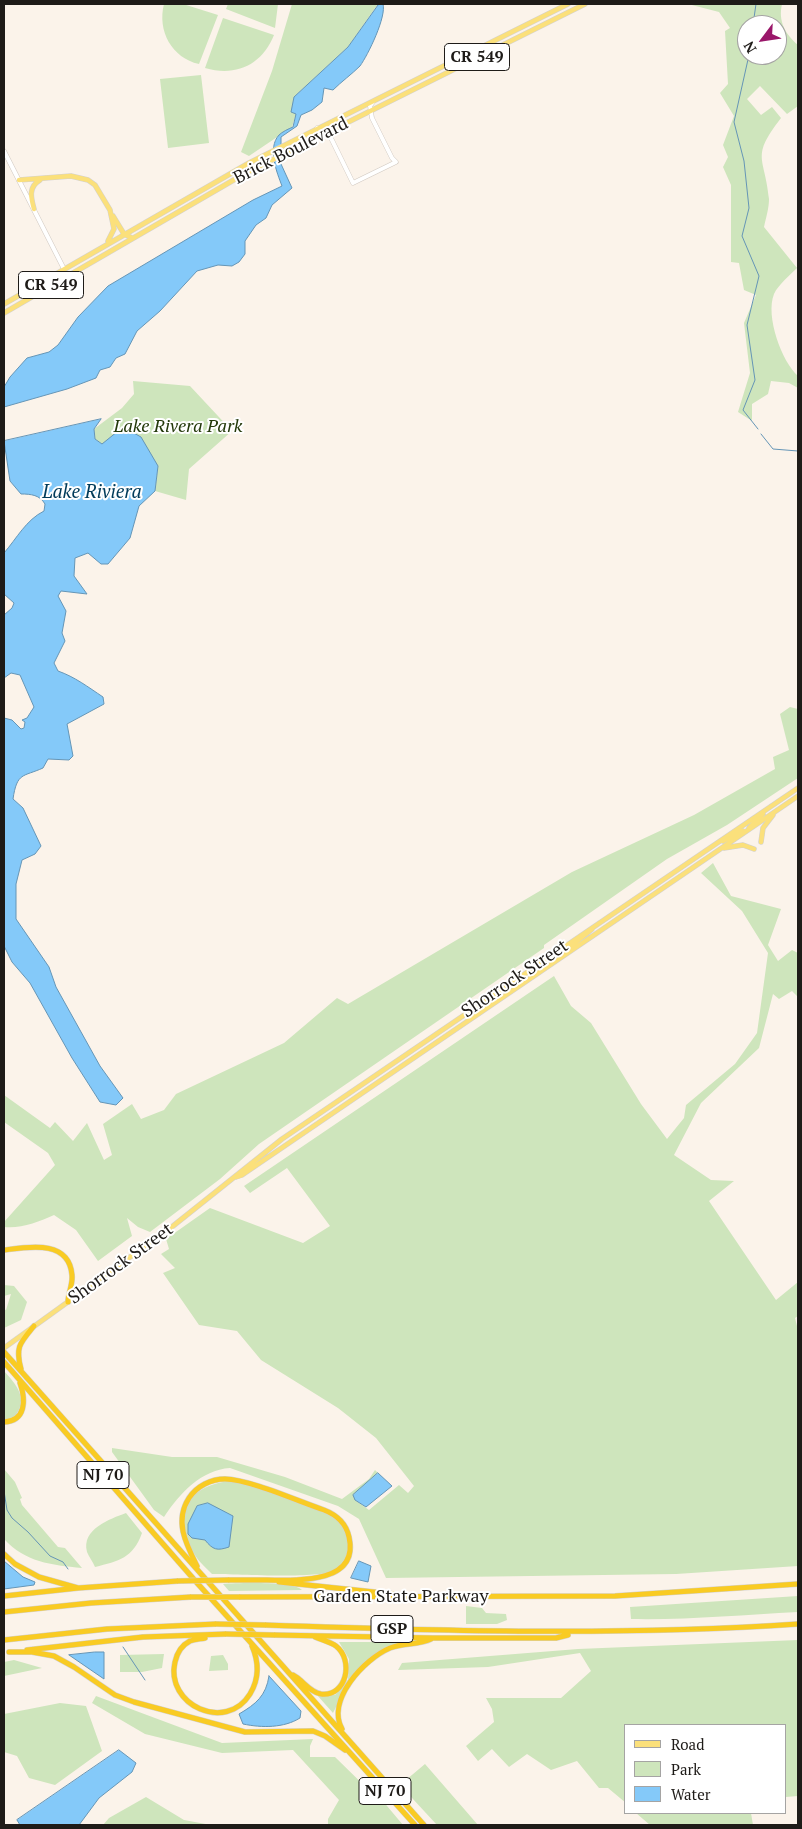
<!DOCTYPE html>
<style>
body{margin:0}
#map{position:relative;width:802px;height:1829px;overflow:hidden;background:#fbf3ea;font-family:"PT Serif",serif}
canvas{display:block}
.frame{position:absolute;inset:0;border:5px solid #1e1b18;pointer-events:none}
.legend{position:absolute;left:624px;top:1724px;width:162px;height:90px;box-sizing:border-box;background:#fff;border:1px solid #a5a4a3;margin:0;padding:6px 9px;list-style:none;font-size:15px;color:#1e1b18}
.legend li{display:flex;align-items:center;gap:10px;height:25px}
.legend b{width:25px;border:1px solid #a5a4a3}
.north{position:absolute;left:737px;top:15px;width:50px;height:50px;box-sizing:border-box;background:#fff;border:1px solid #a5a4a3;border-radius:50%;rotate:239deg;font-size:14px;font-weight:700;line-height:20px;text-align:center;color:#1e1b18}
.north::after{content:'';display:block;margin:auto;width:18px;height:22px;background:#9a176a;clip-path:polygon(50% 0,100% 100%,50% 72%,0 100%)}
</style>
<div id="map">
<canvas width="802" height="1829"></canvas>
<div class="frame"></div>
<ul class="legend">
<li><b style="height:6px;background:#fbe07b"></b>Road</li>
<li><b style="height:14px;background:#cee5bc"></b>Park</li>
<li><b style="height:14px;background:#84c9f9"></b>Water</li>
</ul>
<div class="north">N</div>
</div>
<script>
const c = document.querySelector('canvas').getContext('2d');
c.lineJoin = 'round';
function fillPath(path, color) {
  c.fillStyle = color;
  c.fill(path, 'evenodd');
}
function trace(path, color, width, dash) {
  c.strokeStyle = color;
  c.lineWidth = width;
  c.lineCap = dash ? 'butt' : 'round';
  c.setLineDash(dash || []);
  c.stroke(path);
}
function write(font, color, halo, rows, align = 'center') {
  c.font = font + ' "PT Serif",serif';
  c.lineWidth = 4;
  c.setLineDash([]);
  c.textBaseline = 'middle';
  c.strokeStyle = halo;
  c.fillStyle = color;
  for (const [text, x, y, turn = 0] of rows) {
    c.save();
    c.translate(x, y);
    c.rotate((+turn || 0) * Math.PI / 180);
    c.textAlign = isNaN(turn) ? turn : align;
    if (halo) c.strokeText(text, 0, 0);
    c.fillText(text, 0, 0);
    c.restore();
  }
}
fillPath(new Path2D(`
 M164,4H183L218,15L199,64C172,58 157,31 164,4Z
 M228,4H278L275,28L226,9Z
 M292,4H378L348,47L294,97L296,114L292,127L249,156L241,152L272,71Z
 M688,4H782C778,21 785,34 798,45V106L787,114L760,86L747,99L761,115L772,107L781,118C750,158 765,156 769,199C769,208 766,218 764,227L797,268C790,275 778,285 774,294C765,316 782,362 798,376V388L789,383L771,381L768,394L752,404V421L738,412L750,373L744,323L756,295L744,290L739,263L731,262V185L723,167L728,157L723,145L734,116L720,93L728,84L725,31L730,28L719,12ZM747,25H777V55H747Z
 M223,18L274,35C262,65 236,77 205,68Z
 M201,75L209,143L168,148L160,79Z
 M133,381L190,386L232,431L189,469L186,500L155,491L158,466L102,444L95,439L94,429L122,408L134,394Z
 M790,707L798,709V778L727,825L667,859L544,945V948L259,1144L220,1179L150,1232L138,1227L127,1218L132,1236L98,1261L76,1230L54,1215C39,1222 20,1229 4,1227V1222L55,1165L48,1153L4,1122V1095L50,1128L55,1122L73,1141L87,1123L104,1160L112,1155L103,1124L132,1104L141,1119L164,1110L176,1094L284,1043L337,998L348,1004L572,872L694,815L775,769L773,757L789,750L780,714Z
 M713,863L731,896L781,909L768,945L778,961L792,950L798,953V997L792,991L779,999L773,994L759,1048L701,1103L674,1155L711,1180L734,1181L709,1201L776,1300L798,1282V1316L795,1318L798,1330V1566L676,1574L386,1578L359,1519L338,1506L230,1468C201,1470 180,1493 164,1517L154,1510L112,1452V1448L172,1457H217L285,1477L342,1499L369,1479L375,1470L378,1473L355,1500L369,1510L399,1485L408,1493L414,1486L376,1438L338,1408L261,1360L237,1331L199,1325L163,1273L175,1268L161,1254L169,1249L166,1239L210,1208L303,1243L330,1226L287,1168L250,1193L244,1186L554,976L571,1006L591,1023L641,1104L667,1139L684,1118L686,1105L735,1064L757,1033L768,953L742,911L701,873Z
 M4,1285L14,1286L27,1302L21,1320L4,1328V1309L6,1310L11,1294L4,1296Z
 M4,1371C16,1384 29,1399 15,1416L4,1421Z
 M4,1469L15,1482L22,1498L20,1499L22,1505L58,1547L65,1548L82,1568C51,1565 25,1562 4,1539Z
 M232,1481C253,1487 329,1508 341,1522C346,1529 349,1539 348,1548C348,1557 340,1567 332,1571C317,1579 235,1574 212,1574C204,1566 197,1560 192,1550C171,1512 190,1484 232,1481Z
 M126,1513L142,1533C133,1558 119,1561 95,1567C93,1562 89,1557 87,1552C81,1529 110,1519 126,1513Z
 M223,1584C238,1583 293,1581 302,1590L229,1591Z
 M798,1596V1612C742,1615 687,1620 631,1619L630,1607Z
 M466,1606L482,1608L486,1613L506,1614L507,1620L497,1624H466Z
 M798,1640V1796L786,1797V1725H626V1803L608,1788H599L577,1761L551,1770L527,1754L509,1767L492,1749L478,1761L466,1746L494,1722L492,1709L486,1698H561L591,1671L580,1653L488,1667L398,1670L402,1663L578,1649Z
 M339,1642H401C359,1655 352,1678 333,1713L317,1695H335L348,1680L349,1659Z
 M164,1654L162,1668L142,1672H120V1655Z
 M223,1655L228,1664V1670L209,1671L211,1656Z
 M14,1660L42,1668L4,1676V1662Z
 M96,1696L222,1743L313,1739L310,1746V1757H335L380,1801L382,1800L403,1825H328V1819L339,1800L293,1750L222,1753L145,1734L92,1703Z
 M60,1703L86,1706L102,1751L55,1785L29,1778L17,1756L4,1752V1714Z
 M425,1764L478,1825H437L400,1785Z
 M146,1797L184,1820L211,1825H103L109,1818Z
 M636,1813H751L753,1825H650Z`), '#cee5bc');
const water = new Path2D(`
 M383,4C387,16 368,55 360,66C352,74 341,82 333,90L324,88L322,102L312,110L301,115L297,126L281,137V164L292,188L272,205L266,218L256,225L245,241V254L239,262L232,266L218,265L197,271L160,311L137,331L125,354L116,358L110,367L100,370L96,378L67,389L4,407V387L10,377L27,358L49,352L58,345L78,317L108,286L253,200L282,186C277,173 267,148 279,135C282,132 288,129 293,127L296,114L291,112L294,97L348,47L378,5Z
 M101,419L94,429L95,439L102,444L123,427L141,437L158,466L155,491L139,506L130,538L108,564H101L88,553L75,558L74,576L87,594L61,591L58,596L66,611L62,633L65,641L54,663L58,671C75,677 88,687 103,697L104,704L67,724L73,756L69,760L48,759L43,768C23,777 17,772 13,799L23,808L41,846L35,854L22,860L16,884V919L49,967L56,987L100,1066L123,1098L116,1105L100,1102L72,1058L30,983L12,962L4,946V718L12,720L21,729L24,728L25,722L22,720L27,718L34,707L20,675L11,673L4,678V615L12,608L14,603L4,594V553C17,538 26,520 44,511L45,504C40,495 31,494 21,494L10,481L4,441Z
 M378,1473L392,1486L366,1507L355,1500L353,1495Z
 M208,1503L233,1516L229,1547C217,1551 213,1550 205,1540L192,1538L188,1534V1524L197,1506Z
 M4,1561L23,1577L35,1582L34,1585L4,1589Z
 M359,1561L371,1566L368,1582L351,1578Z
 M95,1652H104V1679L69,1655Z
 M269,1676L301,1711L300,1718C284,1728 262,1728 243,1724L239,1714C256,1704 266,1696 269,1676Z
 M119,1750L136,1763L132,1772L99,1798L79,1825H20L17,1820Z`);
fillPath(water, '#84c9f9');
trace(water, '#6595b6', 1);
trace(new Path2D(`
 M753,25L756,4
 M749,55L734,122L744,161L749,208L742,236L759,276L747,325L755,380L743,410L758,429
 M761,434L773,449L798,451
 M4,1491L7,1510L12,1518L28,1532L50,1556L63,1562L68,1569
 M123,1647L145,1680`), '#6595b6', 1);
const minor = new Path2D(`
 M317,128L328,132L353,183L396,162L392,158L372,118L370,106L373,102
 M4,151L64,269`);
const major = new Path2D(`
 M19,180L71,176L88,180L95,185L110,210L114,229L108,241
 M34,209C31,198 28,187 40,180
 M113,216L124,234L132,238
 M4,304L249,163L568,4
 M4,313L244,174L585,4
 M749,828L763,814
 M723,841L743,831
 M761,842L763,828L773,815
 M724,848L743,845L754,849
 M569,951L571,946L592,929
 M548,960L559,952L568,951
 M236,1177L242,1175L798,796
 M4,1348L173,1226L282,1139L798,788`);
const highway = new Path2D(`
 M4,1250C28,1247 69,1239 72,1275C73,1285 68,1293 68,1302
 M4,1352L424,1825
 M4,1362L198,1584L415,1825
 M21,1369C15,1347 20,1343 34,1326
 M4,1422C26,1421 26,1400 20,1383
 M4,1554L15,1564L39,1577L78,1588
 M197,1566C186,1544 174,1521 189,1498C197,1486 211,1479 225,1479C248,1479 300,1502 324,1510C337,1515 346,1523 349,1537C361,1590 281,1579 250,1580
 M228,1580H253
 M279,1582L393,1594
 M4,1596L78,1588L178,1581
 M239,1597L615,1596L798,1584
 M4,1612L91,1603L191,1597
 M265,1625C443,1631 620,1636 798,1624
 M274,1635L433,1638H556L568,1635
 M205,1638C201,1639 195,1639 190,1641C182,1645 177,1653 175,1662C165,1705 226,1733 250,1694C259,1679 259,1662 252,1646
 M4,1640L107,1629L216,1624
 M27,1650L143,1637L226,1634
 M9,1652H32L54,1656L74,1667L115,1695L134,1702L245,1732L313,1731L325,1736L345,1750
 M293,1675C303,1680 309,1692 321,1694C347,1697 354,1660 336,1646C331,1642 322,1640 315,1637
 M342,1729C326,1700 364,1659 390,1648C403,1643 419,1645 431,1639`);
trace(minor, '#d0c8c0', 5);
trace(major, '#d2d1d1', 5.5);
trace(highway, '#d2d1d1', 6);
trace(minor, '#fff', 4);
trace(major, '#fbe07b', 4.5);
trace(highway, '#f9cb23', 5);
const highwayBridge = new Path2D(`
 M178,1581L228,1580
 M191,1597H239
 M216,1624L265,1625
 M226,1634L274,1635`);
trace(highwayBridge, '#d2d1d1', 6, []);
trace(highwayBridge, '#f9cb23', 5);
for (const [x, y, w] of [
 [477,57,65],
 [51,285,65],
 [103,1475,52],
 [392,1629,42],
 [385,1791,52]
]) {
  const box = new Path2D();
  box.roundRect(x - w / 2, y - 13.5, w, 27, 4);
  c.fillStyle = '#fff';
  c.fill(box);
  trace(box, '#1e1b18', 1);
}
write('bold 16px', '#1e1b18', null, [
 ["CR 549",477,57],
 ["CR 549",51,285],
 ["NJ 70",103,1475],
 ["GSP",392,1629],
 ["NJ 70",385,1791]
]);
write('18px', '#1e1b18', '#fff', [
 ["Brick Boulevard",291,151,-27],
 ["Shorrock Street",515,979,-34],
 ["Shorrock Street",121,1264,-36],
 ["Garden State Parkway",401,1597]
]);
write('italic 18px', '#23390a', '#fff', [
 ["Lake Rivera Park",178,427]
]);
write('italic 19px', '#003b5a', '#fff', [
 ["Lake Riviera",92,493]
]);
</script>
